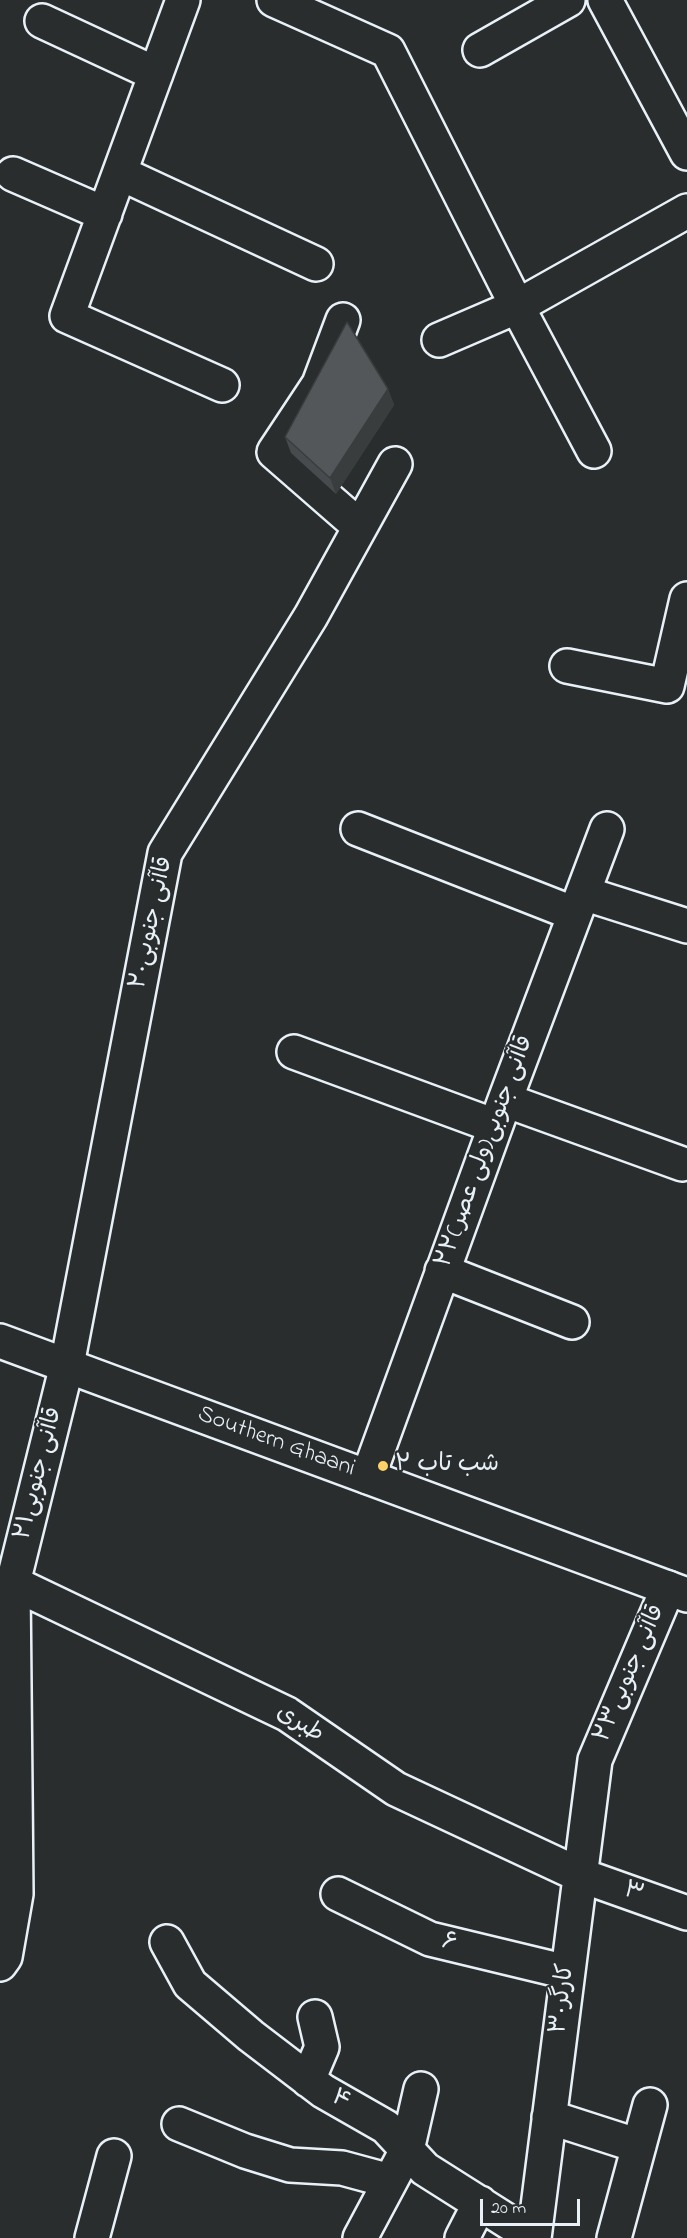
<!DOCTYPE html>
<meta charset="utf-8">
<style>
body{margin:0}
#map{position:relative;width:687px;height:2238px;overflow:hidden;background:#2a2d2e;font-family:"Indie Flower",sans-serif}
canvas{display:block}
.scale{position:absolute;left:480px;top:2199px;width:100px;height:27px;box-sizing:border-box;border:3px solid #e8f1f8;border-top:0;padding-left:8px;font-size:18px;line-height:21px;white-space:nowrap;color:#e8f1f8;-webkit-text-stroke:4px #2a2d2e;paint-order:stroke}
</style>
<div id="map">
<canvas width="687" height="2238"></canvas>
<div class="scale">20 m</div>
</div>
<script>
const c = document.querySelector('canvas').getContext('2d');
c.lineJoin = 'round';
function trace(path, color, width, dash) {
  c.strokeStyle = color;
  c.lineWidth = width;
  c.lineCap = dash ? 'butt' : 'round';
  c.setLineDash(dash || []);
  c.stroke(path);
}
function fillPath(path, color) {
  c.fillStyle = color;
  c.fill(path, 'evenodd');
}
function write(font, color, halo, rows, align = 'center') {
  c.font = font + ' "Indie Flower","Playpen Sans Arabic",sans-serif';
  c.lineWidth = 4.5;
  c.setLineDash([]);
  c.textBaseline = 'middle';
  c.strokeStyle = halo;
  c.fillStyle = color;
  for (const [text, x, y, turn = 0] of rows) {
    c.save();
    c.translate(x, y);
    c.rotate((+turn || 0) * Math.PI / 180);
    c.textAlign = isNaN(turn) ? turn : align;
    if (halo) c.strokeText(text, 0, 0);
    c.fillText(text, 0, 0);
    c.restore();
  }
}
const minor = new Path2D(`
 M183,0L67,316L222,385
 M274,0L388,51L517,306L594,451
 M605,0L687,153
 M42,21L156,74
 M480,50L568,0
 M120,173L316,264
 M13,174L105,214
 M343,320L319,384L274,452L360,527
 M439,340L518,306L687,211
 M567,666L667,686L687,599
 M358,829L575,914
 M583,893L687,926
 M294,1052L495,1126
 M505,1100L682,1164
 M442,1271L572,1322
 M368,1477L505,1100L607,829
 M13,1583L287,1714L396,1789L580,1875L687,1913
 M338,1894L430,1939L567,1972
 M167,1942L190,1984L251,2036L323,2091L386,2127L425,2169L534,2238
 M0,1964L5,1957L16,1894L13,1583L67,1365L165,853L311,616L395,464
 M308,2080L322,2047L315,2017
 M549,2117L639,2146
 M179,2124L245,2151L290,2165L342,2168L390,2181
 M92,2238L114,2156
 M360,2238L407,2150L421,2089
 M462,2238L480,2203
 M534,2238L595,1760L668,1588
 M614,2238L650,2105`);
const secondary = new Path2D(`
 M0,1341L687,1595`);
trace(minor, '#e8f1f8', 38);
trace(secondary, '#e8f1f8', 38);
trace(minor, '#2a2d2e', 33);
trace(secondary, '#2a2d2e', 33);
fillPath(new Path2D(`
 M388,389L394,405L336,494L291,453L285,437Z`), '#474b4d');
fillPath(new Path2D(`
 M388,389L394,405L336,494L330,478Z`), '#3a3d3e');
const building = new Path2D(`
 M347,322L388,389L330,478L285,437Z`);
fillPath(building, '#535759');
trace(building, '#3a3d3e', 1.5);
for (const [x, y, r, color] of [
 [383,1466,6,"#ffd166"]
]) {
  const dot = new Path2D();
  dot.arc(x, y, r, 0, 2 * Math.PI);
  c.fillStyle = color;
  c.fill(dot);
  trace(dot, '#2a2d2e', 2);
}
write('24px', '#e8f1f8', '#2a2d2e', [
 ["۲۰قاآنی جنوبی",153,923,-78],
 ["۲۲قاآنی جنوبی(ولی عصر)",486,1152,-70],
 ["Southern Ghaani",276,1443,20],
 ["قاآنی جنوبی۲۱",40,1474,-76],
 ["قاآنی جنوبی۲۳",631,1674,-67],
 ["طبری",299,1725,32],
 ["۳",633,1894,20],
 ["۶",449,1944,13],
 ["کارگر۳۰",564,1999,-83],
 ["۴",340,2101,30]
]);
write('24px', '#e8f1f8', '#2a2d2e', [
 ["شب تاب ۲",395,1466]
], 'left');
</script>
